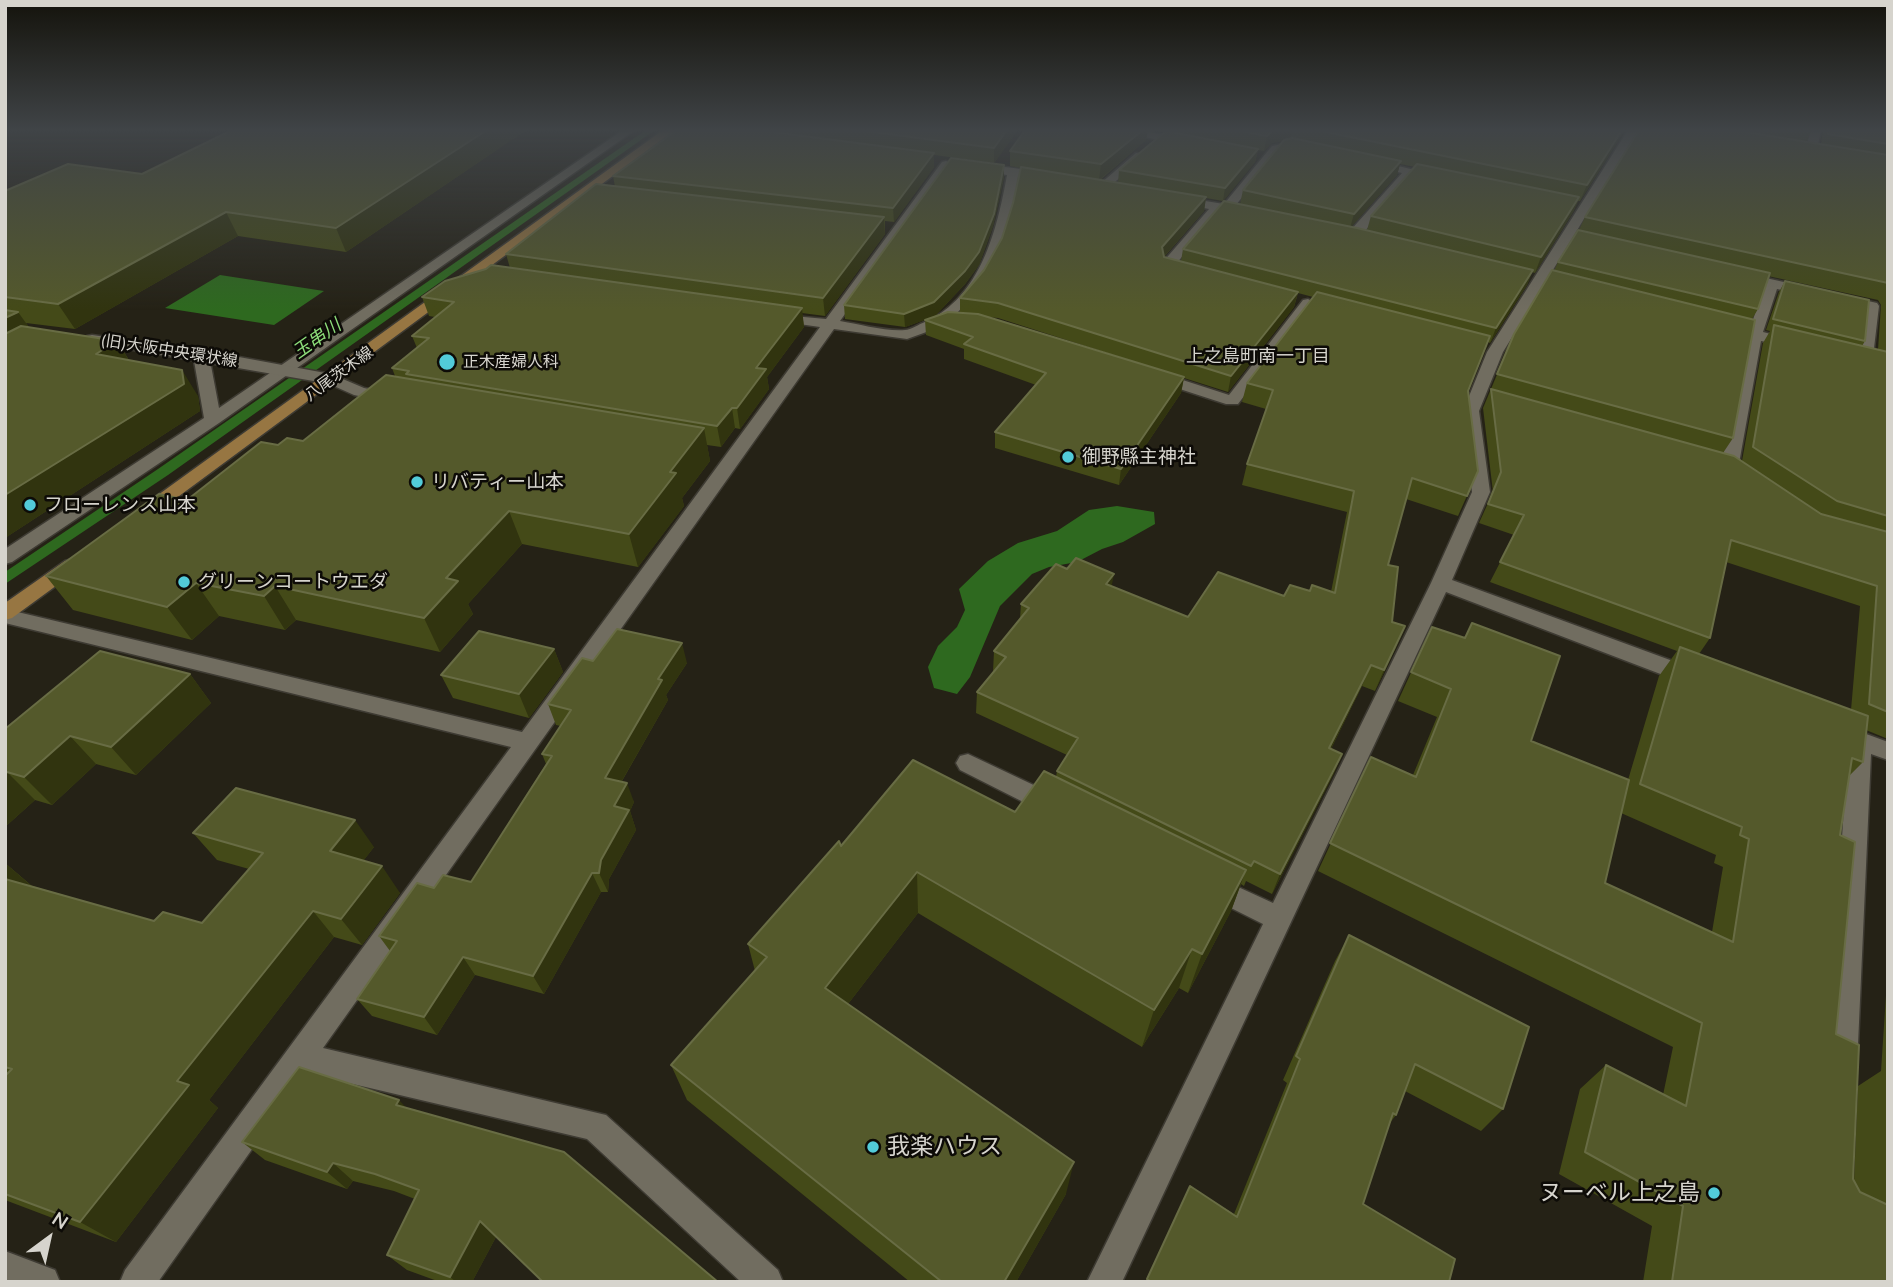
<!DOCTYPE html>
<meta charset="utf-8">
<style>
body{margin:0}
#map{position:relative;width:1893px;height:1287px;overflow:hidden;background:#252216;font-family:Mulish,sans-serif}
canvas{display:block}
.frame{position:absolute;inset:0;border:7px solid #d6d4cd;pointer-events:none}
.north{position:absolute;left:14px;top:1203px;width:70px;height:70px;-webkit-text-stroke:5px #0d0b07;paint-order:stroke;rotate:33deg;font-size:19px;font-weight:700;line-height:28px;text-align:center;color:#d6d4cd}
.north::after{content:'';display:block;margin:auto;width:24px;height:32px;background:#d6d4cd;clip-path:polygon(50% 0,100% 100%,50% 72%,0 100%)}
</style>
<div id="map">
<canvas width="1893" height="1287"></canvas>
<div class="frame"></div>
<div class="north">N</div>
</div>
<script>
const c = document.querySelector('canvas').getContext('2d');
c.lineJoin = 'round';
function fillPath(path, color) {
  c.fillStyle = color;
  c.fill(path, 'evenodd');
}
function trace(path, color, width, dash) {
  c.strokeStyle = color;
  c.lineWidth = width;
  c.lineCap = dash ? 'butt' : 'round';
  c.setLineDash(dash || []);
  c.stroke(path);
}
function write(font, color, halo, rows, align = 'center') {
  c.font = font + ' Mulish,"Noto Sans JP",sans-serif';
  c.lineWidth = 5;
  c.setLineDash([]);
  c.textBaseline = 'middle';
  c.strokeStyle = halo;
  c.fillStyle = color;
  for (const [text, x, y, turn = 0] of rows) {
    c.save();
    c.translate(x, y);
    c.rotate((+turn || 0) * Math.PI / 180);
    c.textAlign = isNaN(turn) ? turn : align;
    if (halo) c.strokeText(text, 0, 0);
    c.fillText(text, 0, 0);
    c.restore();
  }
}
fillPath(new Path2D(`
 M220,275L324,291L274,325L165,308Z
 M1117,506L1154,512L1155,524L1123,542L1102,549L1077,562L1049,567L1032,574L1000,606L970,677L957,694L934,688L928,667L938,646L957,627L965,610L959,589L988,561L1018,543L1057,531L1089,510Z`), '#2e691f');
fillPath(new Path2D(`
 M646,130H655L168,475L5,584V572L158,469Z`), '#2e691f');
const minor = new Path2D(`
 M623,130H635L219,423L12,562L5,564V549L204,418L193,355L196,352L201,350L209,355L219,408Z
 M1628,130H1638L1503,352L1479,411L1490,492L1452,580L1700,671L1703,677L1700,683L1692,685L1684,683L1446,592L1122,1282H1087L1263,924L1203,894L1199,886L1203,878L1212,875L1273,903L1431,583L1472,492L1463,411L1487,352Z
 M1811,130H1821L1816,154L1810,157L1804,154Z
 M1143,131L1185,139L1190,142L1185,145L1139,136V132Z
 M1289,143L1310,149L1304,152L1280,151L1235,206L1250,209V215L1220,211L1176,264L1188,267V273L1162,269V263L1209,209L1174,202V196L1224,204L1272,146Z
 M1136,153L1146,155L1108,188H1100V184Z
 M1373,160L1444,177L1438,180L1413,175L1359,238H1349V232L1402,173L1369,165L1367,163Z
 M946,161L952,164L840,321C858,324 888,332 905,330C911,330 919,324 925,322C981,297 997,230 1007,175L974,170V166C988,164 1041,170 1052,177L1046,180L1018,177C1009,234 997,273 955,315L959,318L957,321L907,339L834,329L323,1048L606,1115L778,1270L783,1282H741L587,1139L306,1073L158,1282H120L125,1270L511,747L5,623V609L522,732L820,327L771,320L769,317L771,314L826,319L942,162Z
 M1739,272L1815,289L1817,292L1810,296L1777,289L1763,332L1799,341L1801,344L1794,348L1761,341L1738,469L1729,474L1720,469L1747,337L1722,331L1720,328L1727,324L1750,329L1764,286L1734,279L1732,276Z
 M1841,295L1877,303L1879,306L1872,365L1867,367L1859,362L1865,309L1836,302L1834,299Z
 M1308,299L1315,303L1238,404H1226L1152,380L1150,377L1158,372L1229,395L1303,300Z
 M331,374L364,388L398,395L400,398L392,403L354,395L325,382L323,379L325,376Z
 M1850,728L1888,742V760L1871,754L1857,1067L1852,1077L1842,1082L1832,1077L1827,1067L1848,746L1842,743L1839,737L1842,731Z
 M968,754L1061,798L1064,805L1061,812L1052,815L1043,812L960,770L956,763L960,756Z
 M5,1251L55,1270L60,1282H5Z`);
const tertiary = new Path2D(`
 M92,335L201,350L331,374L339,379L331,384L87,342L85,339L87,336Z`);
const primary = new Path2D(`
 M663,130H675L152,516H140L137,512L140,508Z
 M72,559L79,561L82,565L79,569L12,618L5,620V603L65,561Z`);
trace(minor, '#3e3b33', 3);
trace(tertiary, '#3e3b33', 3);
trace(primary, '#3e3b33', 3);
fillPath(minor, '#716d60');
fillPath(tertiary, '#716d60');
fillPath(primary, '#977642');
fillPath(new Path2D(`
 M677,130H1018L994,163L934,155V167L894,222L885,221V234L825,316L802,313L804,327L767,377L769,389L740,429L735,428L721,447L707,445L710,461L682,498L684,506L638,567L522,544L468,604L473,614L440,652L296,620L285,630L219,616L192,640L73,610L46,576L187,500L278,445L303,441L395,376L392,368L417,348L412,336L435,317L429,316L422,297L510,268L506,254L615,187L613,176Z
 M1025,130H1148L1146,140L1100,180L1118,183L1119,170L1164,132L1151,130H1625L1580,201H1578L1573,212L1535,273L1532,272L1527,285L1490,343L1488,342L1468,391L1478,471L1458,516L1406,499L1388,565L1392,622L1396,647L1375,691L1362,686L1331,749L1342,754L1333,775L1272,894L1246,881L1244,886L1241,884L1231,911L1188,993L1179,988L1142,1047L918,913L848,1004L1066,1194L1016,1282H910L687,1100L671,1065L755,971L748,944L841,846L1015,812L1056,777L1057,771L1067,755L976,713L977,692L993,672L994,651L1020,619L1021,604L1112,586L1188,617L1310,591L1331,592L1347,512L1242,485L1247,464L1266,409L1242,402L1247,383L1313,297L1298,293L1294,307L1228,392L1184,378L1181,393L1119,485L995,448V432L1036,385L964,359V349L926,335L925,320L960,313V298L984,270L1002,238L1013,203L1021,168L1010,166V151ZM1283,141L1243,190L1240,204L1183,249L1181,261L1164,257L1204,211L1206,198L1223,201L1255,162L1258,150L1264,151L1272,143ZM1400,164L1415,167L1371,216L1367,230L1351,227L1397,175ZM988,317L998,318L1151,367Z
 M1639,130H1812L1806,142L1821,144L1823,130H1888V739L1866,730L1863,762L1849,776L1840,835L1836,1034L1854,1181L1858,1086L1881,1071L1888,965V1282H1643L1652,1226L1559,1174L1580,1089L1606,1065L1663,1095L1673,1047L1318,871L1371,757L1413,775L1437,717L1398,701L1432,627L1465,638L1472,623L1531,741L1628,780L1659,676L1677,651L1490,582L1514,535L1479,523L1493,492L1483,408L1514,334L1554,271L1558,262L1579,230L1585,217ZM1768,276L1878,300L1881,305L1878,350L1862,346L1865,341L1785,281L1779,292L1766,330L1770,331L1763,343L1742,461L1723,453L1733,438L1752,319L1758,309ZM1726,562L1860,606L1851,710L1699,654L1710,638ZM1621,813L1716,855L1714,863L1723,867L1712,932L1605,883Z
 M504,145L346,252L238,236L75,329L26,323L29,327L117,341L129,360L198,396L200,411L5,538V191L142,174Z
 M1004,165V177L993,226L979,265L965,284L935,316L905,327L845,319L844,305Z
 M554,649L563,672L529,718L453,698L441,675Z
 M593,661L687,663L666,695L668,700L622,781L634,802L630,811L636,830L609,879L608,892H601L544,994L475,975L437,1035L372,1016L357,999L390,951L379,936L434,888L471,882L546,764L542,754L561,726L556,725L548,704Z
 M190,674L211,703L136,775L96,764L52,805L35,800L5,827V729Z
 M193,833L374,847L363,861L400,893L362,945L334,937L209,1100L218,1108L116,1242L5,1200V863L32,886L154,921L202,923L249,869L217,860Z
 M1349,935L1503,1109L1481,1131L1405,1091L1396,1115L1389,1124L1363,1204L1449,1282H1145L1190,1186L1234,1214L1287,1083L1283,1080L1335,961Z
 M299,1067L496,1237L472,1282H440L407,1270L387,1255L415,1199L394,1191L353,1181L347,1189L265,1160L242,1142Z`), '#444a18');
fillPath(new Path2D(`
 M487,130H528L504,145L346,252L336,228Z
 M1007,130H1018L994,163V148Z
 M1143,130H1148L1146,140L1099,180L1101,164Z
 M1273,130H1292L1290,140L1272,143L1264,151L1267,136Z
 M1622,130H1625L1580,201L1587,185Z
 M1258,149L1255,162L1223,201L1225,188Z
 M934,153V167L894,222L893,208Z
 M1401,161L1397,175L1350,228L1354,214Z
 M1004,165V177L993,226L979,265L965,284L935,316L905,327L904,314Z
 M1206,197L1204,211L1160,261L1162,247Z
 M1579,197L1573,212L1535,273L1541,257Z
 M226,212L238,236L75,329L58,304Z
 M884,217L885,234L825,316L823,298Z
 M1533,270L1527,285L1490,343L1496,328Z
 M1298,292L1294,307L1228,392L1231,376Z
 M802,308L804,327L767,377L769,389L740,429L737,408L756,368Z
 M18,312L36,337L5,353V318Z
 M117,341L133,367L96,354Z
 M182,370L198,396L200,411L5,538V495Z
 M1184,377L1181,393L1119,485L1121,469Z
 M732,408L735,428L721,447L717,426Z
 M704,428L710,461L682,498L684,506L638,567L629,534L670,472Z
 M509,511L522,544L468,604L473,614L440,652L424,618L446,578Z
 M1114,574L1110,595L1106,584Z
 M196,583L219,616L192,640L167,607Z
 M275,586L296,620L285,630L264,596Z
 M1405,626L1396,647L1375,691L1384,670Z
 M682,643L687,663L666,695L668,700L612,798L605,778L658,679Z
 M554,649L563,672L529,718L519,694Z
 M1371,665L1362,686L1321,769L1329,748Z
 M190,674L211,703L136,775L111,747Z
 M70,736L96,764L52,805L24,777Z
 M1342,754L1333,775L1272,894L1280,874Z
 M7,772L35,800L5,827V774Z
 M627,783L634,802L630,811L636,830L609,879L608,892L599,873L601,860L614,806Z
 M355,820L374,847L350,878L330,851Z
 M5,863L35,889L5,887Z
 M382,866L400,893L362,945L341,919Z
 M1246,870L1231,911L1188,993L1202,954Z
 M917,872L918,913L831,1026L825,988Z
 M592,873L601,892L544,994L533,976Z
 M313,911L334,937L209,1100L218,1108L116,1242L80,1222L177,1081Z
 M1192,949L1179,988L1142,1047L1154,1010Z
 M463,957L475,975L437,1035L424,1017Z
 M399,1100L417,1119L396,1105Z
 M1074,1162L1066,1194L1016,1282H1004Z
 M333,1163L353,1181L347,1189L327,1172Z
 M480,1221L496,1237L472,1282H456L450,1277Z`), '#31340f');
const building = new Path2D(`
 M232,130H487L336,228L226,212L58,304L5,297V191L68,164L142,174Z
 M677,130H757L934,153L893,208L613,176Z
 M858,130H1007L994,148Z
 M1025,130H1143L1101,164L1010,151Z
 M1235,130H1273L1267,136Z
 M1316,130H1622L1587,185Z
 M1639,130H1733L1888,155V283L1585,217Z
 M1829,130H1888V144L1828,134Z
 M1166,131L1258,149L1225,188L1119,170Z
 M1292,138L1401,161L1354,214L1243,190L1284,140Z
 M951,158L1004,165L994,214L979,252L965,271L934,302L904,314L844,305Z
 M1417,164L1579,197L1541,257L1371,216Z
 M1021,167L1206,197L1162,247L1164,257L1298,292L1231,376L998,303L960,298L984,270L1002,238L1013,203Z
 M596,184L884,217L823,298L506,254Z
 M1224,201L1357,228L1533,270L1496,328L1183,249Z
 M1578,230L1770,273L1758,309L1558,262Z
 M491,265L802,308L756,368L766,369L737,408H732L717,426L406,374L409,371L392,368L429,338L412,336L454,302L422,297L445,281L486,269Z
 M1552,270L1755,320L1733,438L1497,374L1514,334Z
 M1785,281L1869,300L1865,341L1773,319Z
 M1317,292L1490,336L1468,391L1478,471L1467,496L1412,478L1388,565L1398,567L1392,622L1405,626L1384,670L1371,665L1329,748L1342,754L1280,874L1254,861L1251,866L1057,771L1078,738L977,692L1006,657L994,651L1029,608L1021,604L1056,564L1067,569L1076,558L1114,574L1106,584L1188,617L1218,572L1284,596L1290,585L1310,591L1312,585L1335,593L1354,491L1247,464L1273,390L1247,383Z
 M5,310L18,312L5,318Z
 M948,312L978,314L1184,377L1121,469L995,432L1046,373L964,344L973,337L925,320Z
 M1774,325L1888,352V516L1837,501L1753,447Z
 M21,326L117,341L96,354L182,370L184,384L5,495V334Z
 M386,375L704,428L670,472L676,473L629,534L509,511L446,578L458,581L424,618L275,586L264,596L196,583L167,607L46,576L159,494L187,500L261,442L278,445L287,438L303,441Z
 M1491,389L1734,456L1821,514L1888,532V712L1869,704L1877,586L1731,540L1710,638L1500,562L1524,515L1488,504L1501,472Z
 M1472,623L1560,656L1531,741L1629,780L1605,883L1733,942L1749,839L1740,835L1742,827L1640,784L1680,647L1868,716L1863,762L1852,758L1840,835L1855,842L1836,1034L1859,1045L1853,1179L1860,1192L1888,1205V1282H1672L1683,1206L1585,1152L1606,1065L1686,1106L1702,1023L1330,843L1371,757L1416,777L1451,689L1411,672L1432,627L1465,638Z
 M617,629L682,643L658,679L662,680L605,778L627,783L614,806L629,810L601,860L599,873H592L533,976L463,957L424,1017L357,999L397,941L379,936L417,883L434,888L443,875L471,882L552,756L542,754L571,710L548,704L582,658L593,661Z
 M479,631L554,649L519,694L441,675Z
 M100,651L190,674L111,747L70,736L24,777L7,772L5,774V729Z
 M913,760L1015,812L1044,771L1246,870L1202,954L1192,949L1154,1010L917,872L825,988L1074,1162L1004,1282H942L671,1065L767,957L748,944L839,841L841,846Z
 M236,788L355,820L330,851L382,866L341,919L313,911L177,1081L189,1085L80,1222L5,1194V1076L12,1069L5,1067V879L154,921L163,912L202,923L263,853L193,833Z
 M1349,935L1529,1027L1503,1109L1415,1064L1396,1115L1393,1113L1363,1204L1455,1259L1449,1282H1151L1147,1279L1190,1186L1237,1217L1300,1059L1296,1056Z
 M299,1067L399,1100L396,1105L564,1152L718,1282H543L480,1221L450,1277L387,1255L419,1190L375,1174L333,1163L327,1172L242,1142Z`);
fillPath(building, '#54592b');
trace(building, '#686c44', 2);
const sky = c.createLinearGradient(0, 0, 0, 310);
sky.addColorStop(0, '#14130c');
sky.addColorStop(0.42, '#404447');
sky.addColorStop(1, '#40444700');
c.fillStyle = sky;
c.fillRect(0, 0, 1893, 310);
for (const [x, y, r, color] of [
 [447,362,9,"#52cbd9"],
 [1068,457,7,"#52cbd9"],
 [417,482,7,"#52cbd9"],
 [30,505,7,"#52cbd9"],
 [184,582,7,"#52cbd9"],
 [873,1147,7,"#52cbd9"],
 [1714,1193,7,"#52cbd9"]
]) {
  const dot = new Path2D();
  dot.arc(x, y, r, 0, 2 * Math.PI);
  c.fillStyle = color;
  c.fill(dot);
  trace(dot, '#0d0b07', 2.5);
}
write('16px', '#d6d4cd', '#0d0b07', [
 ["(旧)大阪中央環状線",169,351,9],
 ["八尾茨木線",339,374,-36]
]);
write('16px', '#d6d4cd', '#0d0b07', [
 ["正木産婦人科",463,362]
], 'left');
write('italic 18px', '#8ddd7a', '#0d0b07', [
 ["玉串川",317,339,-35]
]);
write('18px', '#d6d4cd', '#0d0b07', [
 ["上之島町南一丁目",1258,357]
]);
write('19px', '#d6d4cd', '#0d0b07', [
 ["御野縣主神社",1082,457],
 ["リバティー山本",431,482],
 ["フローレンス山本",44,505],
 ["グリーンコートウエダ",198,582]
], 'left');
write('23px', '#d6d4cd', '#0d0b07', [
 ["我楽ハウス",887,1147],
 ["ヌーベル上之島",1700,1193,"right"]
], 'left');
</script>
